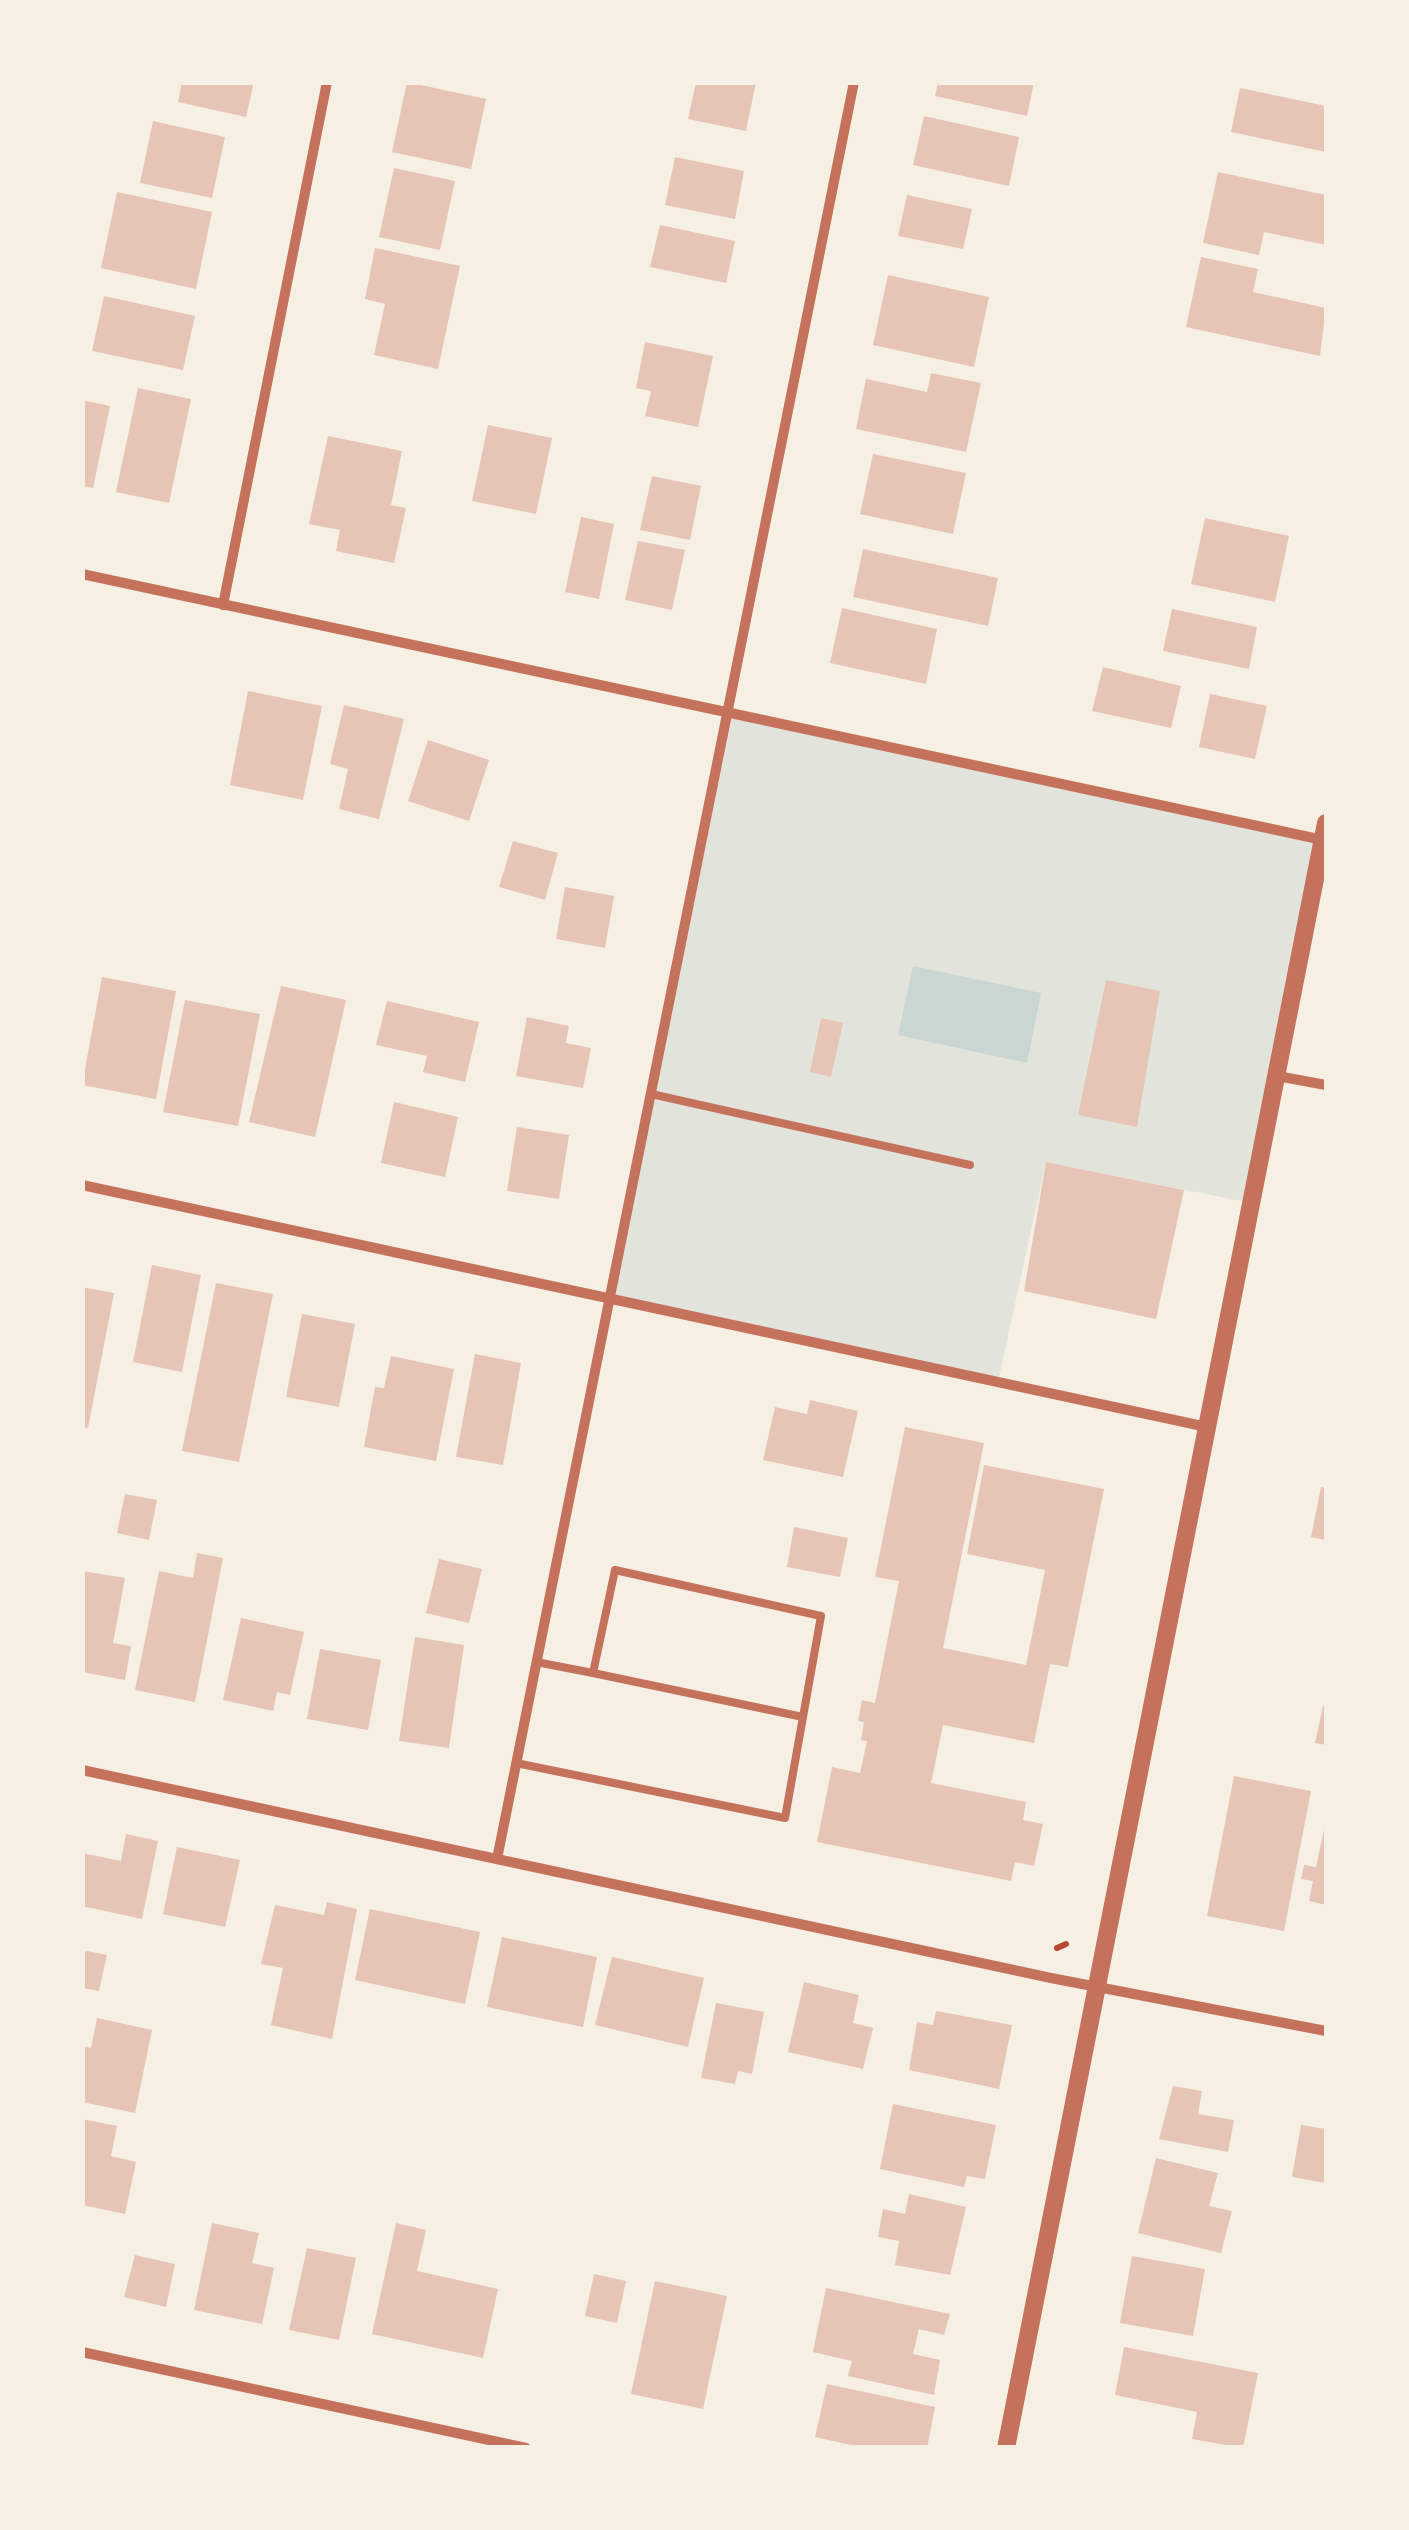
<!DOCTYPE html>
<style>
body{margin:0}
#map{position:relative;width:1409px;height:2530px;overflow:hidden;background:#f6efe4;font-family:Overpass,sans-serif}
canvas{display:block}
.frame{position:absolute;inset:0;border:85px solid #f6efe4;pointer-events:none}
</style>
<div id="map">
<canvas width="1409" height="2530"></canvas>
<div class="frame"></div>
</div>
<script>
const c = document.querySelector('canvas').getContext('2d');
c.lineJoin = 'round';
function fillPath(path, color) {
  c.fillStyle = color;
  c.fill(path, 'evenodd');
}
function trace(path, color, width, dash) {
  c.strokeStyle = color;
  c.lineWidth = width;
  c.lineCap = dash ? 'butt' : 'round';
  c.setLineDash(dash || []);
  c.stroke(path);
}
fillPath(new Path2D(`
 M726,712L1323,840L1251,1203L1046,1162L998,1382L610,1300Z`), '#e2e4dc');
fillPath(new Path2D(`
 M913,966L1041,993L1027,1063L898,1035Z`), '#c9d6d2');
fillPath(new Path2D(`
 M182,82H254L246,117L178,102Z
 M407,82L486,99L471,169L392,152Z
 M696,82H756L746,131L688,119Z
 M938,82H1034L1027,116L935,96Z
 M1240,88L1326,106V152L1231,132Z
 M924,116L1019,137L1009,186L913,165Z
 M153,121L225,137L212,198L140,183Z
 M675,157L744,171L735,219L665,205Z
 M394,168L455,181L440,250L379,237Z
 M1218,172L1326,195V245L1264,232L1259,255L1203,243Z
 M117,192L212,212L196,289L101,268Z
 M907,195L972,209L963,249L898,236Z
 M660,225L735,241L726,283L650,267Z
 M375,248L460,266L438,369L374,355L385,304L365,299Z
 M1201,257L1258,269L1253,292L1326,308L1320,356L1186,327Z
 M888,275L989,297L974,367L873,345Z
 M104,296L195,316L183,370L92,351Z
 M645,342L713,356L698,427L645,416L651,391L636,388Z
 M931,373L981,383L966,452L856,429L866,379L927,392Z
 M138,388L191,399L169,503L116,492Z
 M82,400L110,406L93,488L82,486Z
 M488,425L552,438L536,514L472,501Z
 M328,436L402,451L391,505L406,508L394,563L336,551L340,530L309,524Z
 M873,454L966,473L953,534L860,514Z
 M652,476L701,486L690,540L640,530Z
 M581,517L614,524L599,599L565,592Z
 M1205,518L1289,536L1275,602L1191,584Z
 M638,541L685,550L672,610L625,600Z
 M863,549L998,578L988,626L853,597Z
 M842,608L937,629L926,684L830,663Z
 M1172,609L1257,627L1249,669L1163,651Z
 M1103,667L1181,686L1171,728L1092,711Z
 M248,691L322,706L303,800L230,785Z
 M1210,694L1267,706L1255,759L1199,747Z
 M344,705L404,719L379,819L339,809L348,769L330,764Z
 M428,740L489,760L469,821L408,801Z
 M513,841L558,853L545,900L499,887Z
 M565,887L614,896L605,948L556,939Z
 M102,977L176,991L156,1099L82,1085Z
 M1106,980L1160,991L1137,1127L1078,1115Z
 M281,986L346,1000L315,1137L249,1122Z
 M185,1000L260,1014L238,1126L163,1112Z
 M387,1001L479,1022L465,1082L423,1072L427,1056L376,1045Z
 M527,1017L569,1026L566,1043L591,1048L583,1088L516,1076Z
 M821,1018L843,1023L831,1077L810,1072Z
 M394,1102L458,1117L445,1177L381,1163Z
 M517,1127L569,1135L559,1199L507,1191Z
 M1046,1162L1184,1190L1156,1319L1024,1291Z
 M152,1265L201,1275L182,1372L133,1362Z
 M216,1283L273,1294L239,1462L182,1451Z
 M82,1287L114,1293L88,1428L82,1427Z
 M302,1314L355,1324L339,1407L286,1397Z
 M475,1354L521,1363L503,1465L456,1457Z
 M391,1356L454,1369L436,1461L364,1447L375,1387L384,1388Z
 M810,1400L858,1411L843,1477L763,1460L775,1407L807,1414Z
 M905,1427L984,1443L943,1648L1026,1665L1045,1570L967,1554L984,1465L1104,1489L1068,1667L1050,1664L1034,1743L943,1725L931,1783L1026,1802L1023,1820L1043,1824L1034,1866L1015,1862L1011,1881L817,1842L832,1767L860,1773L867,1741L861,1740L864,1722L858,1721L862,1700L875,1703L899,1581L875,1577Z
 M1321,1487L1326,1488V1540L1311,1537Z
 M125,1494L157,1500L149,1540L117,1533Z
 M794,1527L848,1538L840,1577L787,1567Z
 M197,1553L223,1558L195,1702L135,1690L159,1571L193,1578Z
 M439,1559L482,1569L469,1623L426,1613Z
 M82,1571L125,1578L113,1643L131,1646L125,1680L82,1672Z
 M241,1618L304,1632L290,1695L277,1692L273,1711L223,1700Z
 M415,1637L464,1645L449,1748L399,1741Z
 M320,1649L381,1660L368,1730L307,1719Z
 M1323,1706L1326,1707V1745L1315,1743Z
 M1234,1776L1311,1791L1284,1931L1207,1916Z
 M1325,1825H1326V1905L1309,1901L1313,1881L1301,1879L1304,1865L1316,1867Z
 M126,1834L158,1841L142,1919L82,1906V1853L121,1861Z
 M177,1847L240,1860L225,1927L163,1914Z
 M327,1902L357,1909L332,2039L271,2025L283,1968L261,1964L275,1905L324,1915Z
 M370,1909L480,1932L465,2004L355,1980Z
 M502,1937L597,1957L583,2027L487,2007Z
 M82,1950L107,1955L99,1991L82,1988Z
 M612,1957L704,1978L688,2047L595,2025Z
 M804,1982L859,1995L853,2023L873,2028L863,2069L788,2052Z
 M716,2003L764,2012L752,2074L738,2071L735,2084L701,2078Z
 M936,2011L1012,2025L999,2089L909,2070L917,2022L933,2025Z
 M97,2018L152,2030L135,2113L82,2102V2046L91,2048Z
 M1173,2086L1202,2091L1198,2114L1234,2120L1228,2152L1159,2139Z
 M893,2104L996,2125L985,2179L967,2176L964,2187L880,2169Z
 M82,2119L117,2126L111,2156L136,2162L125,2214L82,2205Z
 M1301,2125L1326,2129V2183L1292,2177Z
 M1156,2158L1218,2173L1209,2206L1232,2211L1221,2253L1138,2233Z
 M909,2194L966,2207L950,2275L895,2265L899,2241L878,2237L883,2209L905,2214Z
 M212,2223L259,2233L252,2263L274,2268L262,2324L194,2310Z
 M396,2223L426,2230L417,2271L498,2289L483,2358L372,2334Z
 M307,2248L356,2258L339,2340L289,2330Z
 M135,2255L175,2264L166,2307L124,2297Z
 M1132,2256L1205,2269L1193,2336L1120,2323Z
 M594,2274L626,2281L617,2323L585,2316Z
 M655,2281L727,2296L703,2409L631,2394Z
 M826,2288L950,2314L944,2335L919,2329L913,2354L940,2360L934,2395L848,2376L852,2361L813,2352Z
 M1124,2347L1258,2373L1243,2448L1192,2439L1197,2412L1115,2395Z
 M827,2384L935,2407L927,2448H864L815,2437Z`), '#e6c5b7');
trace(new Path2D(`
 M1057,1948L1066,1944`), '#b5482f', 6);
trace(new Path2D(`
 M651,1094L970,1165
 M593,1673L803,1717
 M516,1763L785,1818L821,1616L615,1570L593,1673L536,1662`), '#c5725c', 8);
trace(new Path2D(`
 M82,574L1323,840
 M223,605L327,82
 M1277,1076L1326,1085
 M82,1185L1207,1427
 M82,1770L1051,1978L1326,2031
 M497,1859L854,82
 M82,2352L526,2448`), '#c5725c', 10);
trace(new Path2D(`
 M1006,2448L1326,823`), '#c5725c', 18);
</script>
